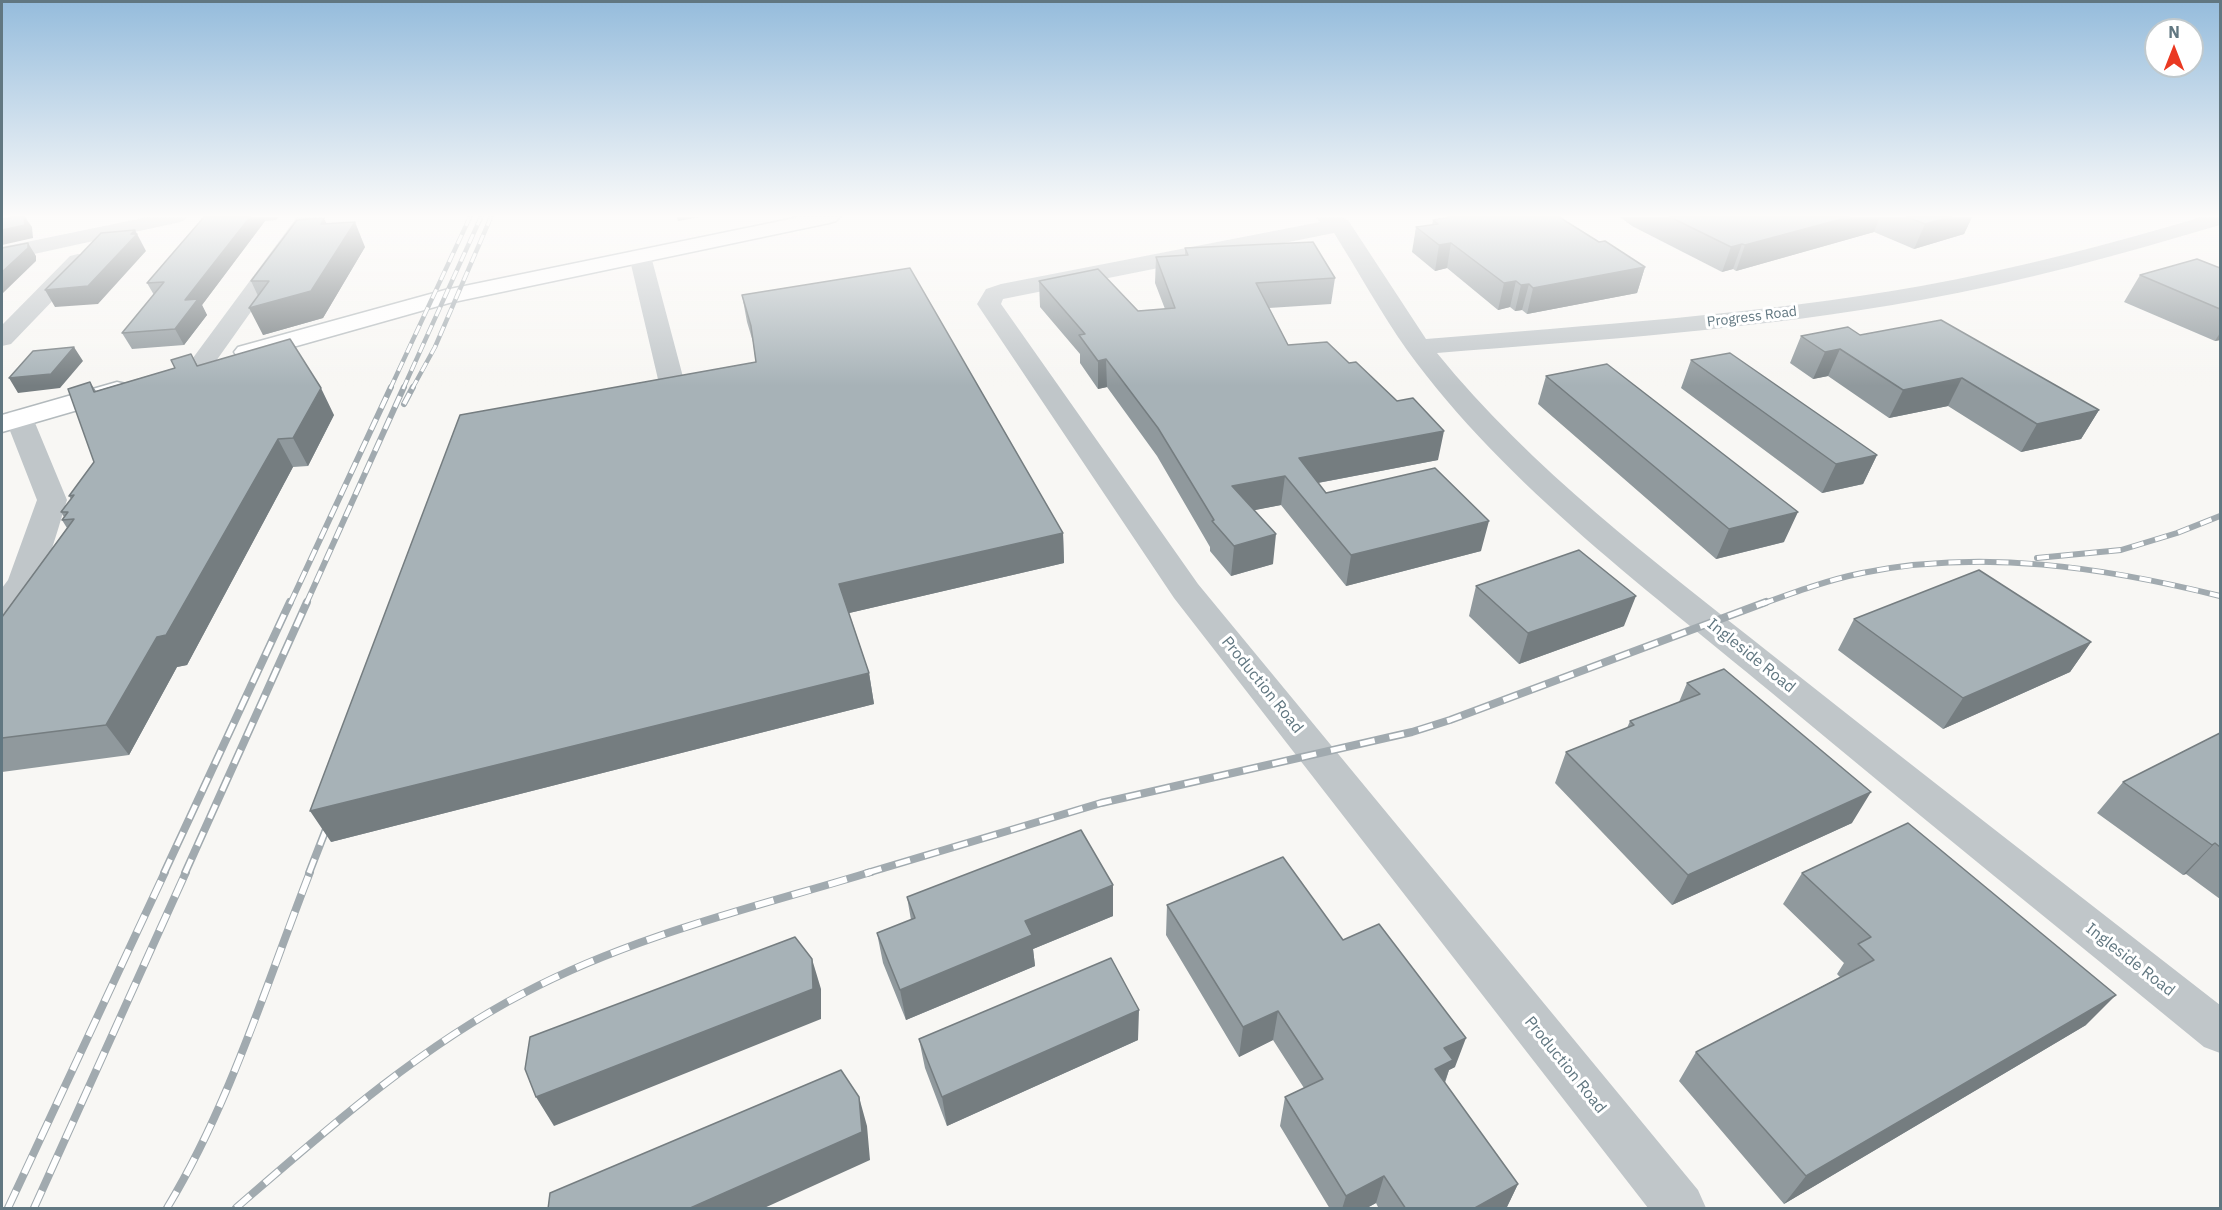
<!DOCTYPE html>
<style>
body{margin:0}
#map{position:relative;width:2222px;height:1210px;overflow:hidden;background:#f8f7f4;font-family:"IBM Plex Sans",sans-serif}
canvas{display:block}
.frame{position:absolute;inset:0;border:3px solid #617781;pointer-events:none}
.north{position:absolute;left:2144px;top:18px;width:60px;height:60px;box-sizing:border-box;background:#fff;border:2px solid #c0c9cd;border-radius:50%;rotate:0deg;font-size:16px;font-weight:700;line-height:24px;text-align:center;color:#617781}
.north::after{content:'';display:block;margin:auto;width:21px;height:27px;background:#ea3922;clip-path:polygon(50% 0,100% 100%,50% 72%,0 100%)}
</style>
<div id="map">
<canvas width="2222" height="1210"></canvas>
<div class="frame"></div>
<div class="north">N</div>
</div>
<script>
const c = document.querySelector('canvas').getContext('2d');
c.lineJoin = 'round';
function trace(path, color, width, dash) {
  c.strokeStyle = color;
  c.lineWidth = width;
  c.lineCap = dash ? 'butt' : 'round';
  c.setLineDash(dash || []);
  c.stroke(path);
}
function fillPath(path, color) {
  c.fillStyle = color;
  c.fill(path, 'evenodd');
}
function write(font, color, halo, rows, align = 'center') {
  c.font = font + ' "IBM Plex Sans",sans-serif';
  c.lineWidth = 6;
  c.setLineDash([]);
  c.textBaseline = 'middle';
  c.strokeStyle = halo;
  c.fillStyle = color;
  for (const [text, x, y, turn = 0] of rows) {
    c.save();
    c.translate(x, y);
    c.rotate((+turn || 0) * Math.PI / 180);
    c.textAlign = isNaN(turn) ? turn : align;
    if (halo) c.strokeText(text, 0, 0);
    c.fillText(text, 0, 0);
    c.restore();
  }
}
const major = new Path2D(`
 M800,217H840L836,221L829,223L449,303L247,360L238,357L234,352L238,347L445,290Z
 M117,382L126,384L130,390L126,396L2,432V415Z`);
trace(major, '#b3babd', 3);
fillPath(new Path2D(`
 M148,217H187L183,221L176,223L2,261V247Z
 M297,217H318L209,371L200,374L191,371L187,366Z
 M1316,217H1341L1348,220L1426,339C1591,325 1757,315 1921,286C2016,269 2110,244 2202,217H2220V225C2122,254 2022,282 1921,300C1761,329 1598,340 1437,353C1532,470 1654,561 1771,654C1920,772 2070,888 2220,1005V1053L2204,1047C2064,932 1923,819 1784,703C1655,595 1506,487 1407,350C1381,313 1358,271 1334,233L1003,299L1001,304L1198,584L1698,1190L1706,1208H1648L1174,598L977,304L986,289L1001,284L1320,222Z
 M640,249L648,251L651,256L687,392L683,398L674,400L665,398L661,392L629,256L632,251Z
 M78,254L86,256L89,261L86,266L11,344L2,346V325L70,256Z
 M19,410L29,412L33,418L67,500C56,533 39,611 2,621V588L8,580L37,500L5,418L9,412Z`), '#c0c6c9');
fillPath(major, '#fff');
const railFar3 = new Path2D(`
 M390,389L470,217
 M403,389L481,217
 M412,389L435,347L491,217`);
const railFar2 = new Path2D(`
 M404,404L413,387
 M2037,558L2121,550L2177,533L2220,516
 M290,604L391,387
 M306,604L404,387
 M1762,604C1795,592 1828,580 1862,573C1982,549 2103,567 2220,596`);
const railFar1 = new Path2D(`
 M164,873L290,602
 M185,873L307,602
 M309,873L330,819
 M867,873L1101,803L1412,732L1450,720L1766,602`);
const rail = new Path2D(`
 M8,1208L165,872
 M34,1208L186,872
 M167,1208C230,1104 266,985 310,872
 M236,1208C326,1130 417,1049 524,993C632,936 755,907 871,872`);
trace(railFar3, '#a1aaaf', 4.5);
trace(railFar2, '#a1aaaf', 6);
trace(railFar1, '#a1aaaf', 8);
trace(rail, '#a1aaaf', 8);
trace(railFar3, '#fff', 3, [10]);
trace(railFar2, '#fff', 4, [12]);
trace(railFar1, '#fff', 5, [15]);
trace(rail, '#fff', 6, [19]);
fillPath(new Path2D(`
 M204,217H279L276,220L265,221L202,305L207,315L184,345L132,349L122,333L154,295L147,283Z
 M1620,217H1972L1964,234L1914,249L1874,232L1736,271L1733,269L1722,272L1632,226Z
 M1433,220L1599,242L1645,267L1637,293L1527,314L1522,310L1515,311L1510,307L1498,310L1447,268L1435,271L1412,252L1416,227L1432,225Z
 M327,224L365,247L323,318L263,335L258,296L251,281Z
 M1185,248L1335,278L1331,304L1269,308L1288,345L1438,460L1318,483L1326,493L1481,551L1346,586L1281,505L1254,510L1273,564L1231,576L1210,551V547L1157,456L1107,387L1098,389L1080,363V354L1040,307L1039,281L1138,311L1165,309L1155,283L1156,257L1185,255Z
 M2220,268V340L2215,341L2124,302L2140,275Z
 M742,295L1063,533L1064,563L849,613L869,673L874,704L331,842L756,362L753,342L747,322Z
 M1860,335L2099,410L2081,439L2021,452L1948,406L1889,418L1828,376L1813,379L1790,363L1801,336Z
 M191,354L198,366L334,415L308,466L293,467L187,665L177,667L129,755L2,772V617L67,528L62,520L64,517L61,512L71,499L69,496L94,462L90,382L96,391L175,368Z
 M1691,360L1877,455L1863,484L1822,493L1681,388Z
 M1546,376L1784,542L1716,559L1538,404Z
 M1476,586L1624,626L1519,664L1469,616Z
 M1854,619L2091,642L2070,672L1943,729L1838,650Z
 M1687,683L1852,823L1672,905L1555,783L1566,752L1627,728L1630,721L1679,702Z
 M2220,733V899L2186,874L2183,875L2097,813L2123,782Z
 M1802,873L2086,1025L1784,1204L1679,1081L1696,1052L1840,977L1837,974L1844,963L1783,904Z
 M907,897L1113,916L1033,949L1035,966L906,1020L883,963L877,933L911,920Z
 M1167,905L1343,940L1455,1067L1449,1070L1445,1083L1518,1184L1506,1209H1379L1376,1203L1365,1209H1330L1280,1126L1285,1097L1304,1088L1273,1040L1239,1057L1166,935Z
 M919,1039L1138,1040L947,1126L925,1068Z`), '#90999d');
fillPath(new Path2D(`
 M24,217H25L32,227L33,238L2,245V230Z
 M250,217H263L265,221L202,305L207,315L184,345L175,329L185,300Z
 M677,217H699L678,221Z
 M1849,217H1880L1874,232L1736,271L1745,245Z
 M1951,217H1972L1964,234L1914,249L1925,224Z
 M324,218L335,243L321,224Z
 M355,222L365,247L323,318L263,335L249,308Z
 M135,230L146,251L98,304L55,307L45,290L131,234Z
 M28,243L36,256V261L2,294V272Z
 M1451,243L1447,268L1435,271L1439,245Z
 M1742,244L1733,269L1722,272L1731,247Z
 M1645,267L1637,293L1527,314L1533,288Z
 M1516,281L1510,307L1498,310L1504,283Z
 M1529,284L1522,310L1515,311L1521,285Z
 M2220,333V340L2215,341Z
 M74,347L83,361L60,388L18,393L9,378Z
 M1840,349L1828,376L1813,379L1825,352Z
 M1106,359L1107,387L1098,389V361Z
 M1962,378L1948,406L1889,418L1903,390Z
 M321,388L334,415L308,466L293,438Z
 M2099,410L2081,439L2021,452L2037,424Z
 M1444,431L1438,460L1296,487L1299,458Z
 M278,439L293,467L187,665L177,667L129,755L106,725L157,637Z
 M1877,455L1863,484L1822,493L1836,464Z
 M1285,476L1281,505L1230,515L1232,486Z
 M1798,512L1784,542L1716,559L1729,529Z
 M1489,521L1481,551L1346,586L1351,555Z
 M1063,533L1064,563L845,614L839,584Z
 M1276,534L1273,564L1231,576L1234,546Z
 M1636,596L1624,626L1519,664L1528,633Z
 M2091,642L2070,672L1943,729L1963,698Z
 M869,673L874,704L331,842L310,811Z
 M1871,792L1852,823L1672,905L1688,875Z
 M2215,843L2186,874L2183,875L2212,845Z
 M1113,885V916L1033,949L1035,966L906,1020L900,990L1025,921Z
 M812,959L821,989V1019L554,1126L536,1097Z
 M2116,995L2086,1025L1784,1204L1806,1176Z
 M1139,1010L1138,1040L947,1126L942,1097Z
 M1278,1011L1273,1040L1239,1057L1243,1027Z
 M1466,1038L1455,1067L1449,1070L1442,1089L1435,1069L1444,1048Z
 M859,1097L867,1126L870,1160L762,1209H688Z
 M1384,1176L1376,1203L1365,1209H1342L1346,1196Z
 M1518,1184L1506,1209H1473Z`), '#757d80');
const building = new Path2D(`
 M14,217H24L25,225L2,230V219Z
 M204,217H250L185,300L198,299L175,329L122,333L164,282L147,283Z
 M1451,217H1559L1599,242L1605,241L1645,267L1533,288L1529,284L1521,285L1516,281L1504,283L1451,243L1439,245L1416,227L1438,224L1433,220Z
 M1670,217H1849L1745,245L1742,244L1731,247Z
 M1907,217H1951L1925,224Z
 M324,218L321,224L355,222L311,291L249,308L269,281H251L297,220Z
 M135,230L131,234H137L88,286L45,290L81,254L101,233Z
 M1313,242L1335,278L1256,283L1288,345L1327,342L1349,363L1356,362L1397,401L1413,398L1444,431L1299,458L1326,493L1435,468L1489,521L1351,555L1285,476L1232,486L1276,534L1234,546L1212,521L1214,520L1158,428L1106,359L1098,361L1079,335L1085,334L1039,281L1098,269L1138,311L1175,308L1156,257L1188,255L1185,248Z
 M28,243V248L2,272V248Z
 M2197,259L2220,268V309L2140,275Z
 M910,268L1063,533L839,584L869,673L310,811L460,415L756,362L751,326L742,295Z
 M1941,320L2099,410L2037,424L1962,378L1903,390L1840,349L1825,352L1801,336L1848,327L1860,335Z
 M290,339L321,388L293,438L278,439L166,635L157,637L106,725L2,738V617L74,519L62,520L68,512H61L74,495L69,496L94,462L68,389L90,382L94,392L175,368L171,360L191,354L197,366Z
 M74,347L51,374L9,378L33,351Z
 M1730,353L1877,455L1836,464L1691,360Z
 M1607,364L1798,512L1729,529L1546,376Z
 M1579,550L1636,596L1528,633L1476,586Z
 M1979,570L2091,642L1963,698L1854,619Z
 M1724,669L1871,792L1688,875L1566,752L1634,725L1630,721L1700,694L1687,683Z
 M2220,733V847L2215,843L2212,845L2123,782Z
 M1908,823L2116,995L1806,1176L1696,1052L1874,960L1858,944L1871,937L1802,873Z
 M1081,830L1113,885L1025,921L1032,935L900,990L877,933L915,918L907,897Z
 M1283,857L1343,940L1379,924L1466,1038L1444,1048L1453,1060L1435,1069L1518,1184L1473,1209H1406L1384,1176L1346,1196L1285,1097L1323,1079L1278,1011L1243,1027L1167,905Z
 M795,937L812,959L813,989L536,1097L525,1069L530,1037Z
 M1111,958L1139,1010L942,1097L919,1039Z
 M841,1070L859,1097L862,1132L688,1209H548L550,1193Z`);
fillPath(building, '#a7b2b7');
trace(building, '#757d80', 1.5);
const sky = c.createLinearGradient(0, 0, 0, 386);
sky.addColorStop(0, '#95bcdc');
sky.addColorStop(0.56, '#fcfbfa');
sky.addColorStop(1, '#fcfbfa00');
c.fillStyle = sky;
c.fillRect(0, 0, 2222, 386);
write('14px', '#617781', '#fff', [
 ["Progress Road",1752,317,-7]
]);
write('16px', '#617781', '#fff', [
 ["Ingleside Road",1751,656,39],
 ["Production Road",1262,685,51],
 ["Ingleside Road",2130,960,38],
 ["Production Road",1565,1065,51]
]);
</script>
